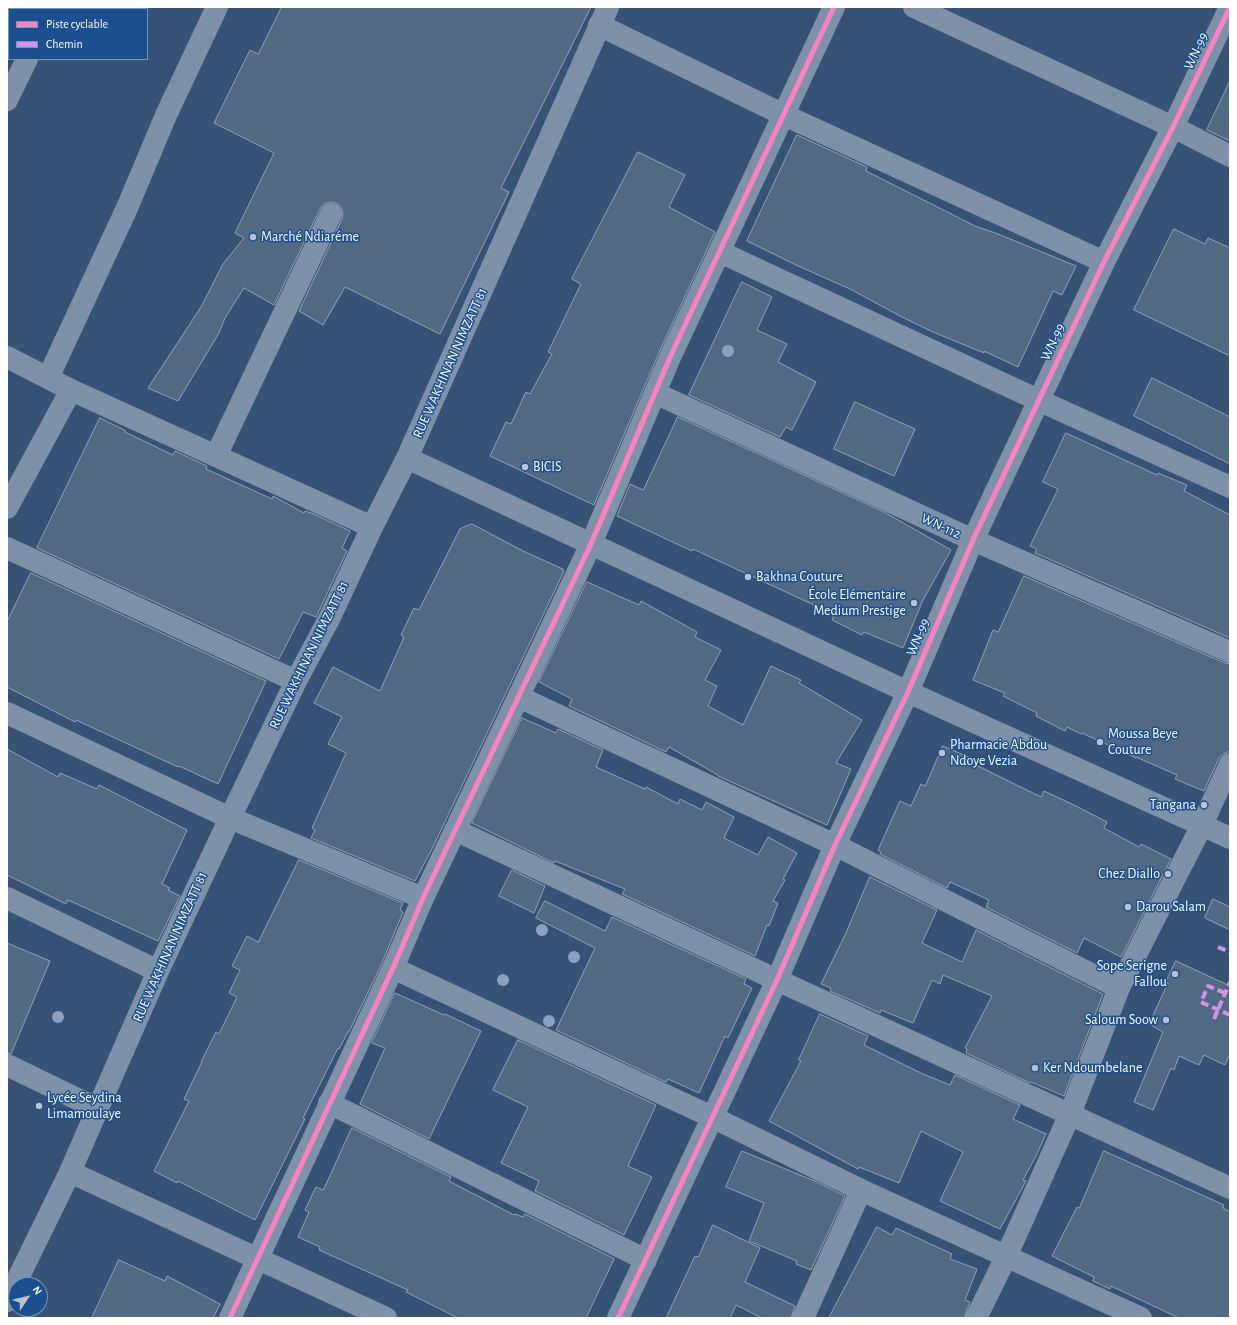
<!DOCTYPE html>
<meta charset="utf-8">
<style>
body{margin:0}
#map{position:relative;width:1237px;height:1325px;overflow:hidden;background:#365274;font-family:"Alegreya Sans",sans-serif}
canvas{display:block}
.frame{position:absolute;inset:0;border:8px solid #fff;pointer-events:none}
.legend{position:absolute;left:8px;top:8px;width:140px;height:52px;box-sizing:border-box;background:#1b4f8f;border:1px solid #7695bc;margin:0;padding:5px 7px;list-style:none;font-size:12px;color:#fff}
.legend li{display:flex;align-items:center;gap:8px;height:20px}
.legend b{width:20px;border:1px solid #7695bc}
.north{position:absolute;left:8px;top:1277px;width:40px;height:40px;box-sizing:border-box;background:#1b4f8f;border:1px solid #7695bc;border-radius:50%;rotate:55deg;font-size:11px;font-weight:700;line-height:16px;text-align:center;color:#fff}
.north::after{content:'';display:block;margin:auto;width:14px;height:18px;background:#b9c2ce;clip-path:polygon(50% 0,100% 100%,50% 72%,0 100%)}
</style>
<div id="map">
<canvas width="1237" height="1325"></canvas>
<div class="frame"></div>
<ul class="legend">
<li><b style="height:5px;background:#ff80c0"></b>Piste cyclable</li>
<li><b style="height:5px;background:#d193ec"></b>Chemin</li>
</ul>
<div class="north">N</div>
</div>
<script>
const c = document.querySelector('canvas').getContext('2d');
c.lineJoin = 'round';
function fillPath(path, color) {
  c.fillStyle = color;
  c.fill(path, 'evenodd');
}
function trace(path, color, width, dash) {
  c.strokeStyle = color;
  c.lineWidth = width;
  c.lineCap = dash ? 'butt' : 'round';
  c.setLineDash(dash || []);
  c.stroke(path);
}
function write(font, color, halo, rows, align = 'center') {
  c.font = font + ' "Alegreya Sans",sans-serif';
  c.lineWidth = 3;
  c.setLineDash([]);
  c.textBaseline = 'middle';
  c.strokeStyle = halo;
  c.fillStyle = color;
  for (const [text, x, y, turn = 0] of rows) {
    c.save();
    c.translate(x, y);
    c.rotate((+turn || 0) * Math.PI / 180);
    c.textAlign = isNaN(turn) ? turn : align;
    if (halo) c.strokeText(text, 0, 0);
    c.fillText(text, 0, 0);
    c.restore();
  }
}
const building = new Path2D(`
 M282,7H591L501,188L509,192L440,334L345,287L323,325L299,311L342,219L343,213L341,207L336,203L330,202L324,204L320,209L274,305L244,288L225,318L219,333L178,401L148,388L201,307L223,264L244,238L235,233L274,153L214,123L250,50L258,54Z
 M1230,81V141L1207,130Z
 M797,135L867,167L866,171L975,226L998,234L1076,266L1062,295L1053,291L1018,367L984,351V353L933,332L900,316L850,289L796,265L747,241Z
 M638,152L685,175L669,207L715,232L660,350L594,505L490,456L506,422L511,424L526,392L530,394L552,354L548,352L581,284L572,279Z
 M1174,229L1205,244L1208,238L1230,248V356L1134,310Z
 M742,282L772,297L757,330L787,344L778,362L816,382L792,430L786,427L780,437L689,395Z
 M1152,378L1230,417V464L1134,416Z
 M855,402L915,429L894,476L834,449Z
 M678,417L884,512L951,550L923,600L903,648L864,632L862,635L832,620L834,615L814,605L693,549L692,551L617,516L630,484L643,490Z
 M100,418L126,431L125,432L173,455L175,451L207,466L206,469L272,499L273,496L304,513L305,511L314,514L350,531L342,548L347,551L316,617L303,612L279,659L37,548Z
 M1066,433L1157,475L1158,473L1187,485L1184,491L1230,515V638L1035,553L1037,549L1030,546L1058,489L1043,482Z
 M472,524L525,552L563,569V571H564L432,849L415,881L311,838L315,830L312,828L346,753L328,744L342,717L314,703L333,667L380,691L404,637L401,635L414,608L419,610L460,529Z
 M31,573L266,681L218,784L179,766L178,767L76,720L75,722L7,687V622Z
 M1024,576L1225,663L1230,664V751L1223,754L1219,758L1204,791L1175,779L1177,775L1136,757V758L1082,733L1081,734L1067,727L1065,731L1036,716L1037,713L1003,696L1005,693L973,680L993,630L998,632Z
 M587,582L639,605L641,601L697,632L695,637L721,650L705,680L717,686L708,706L743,725L771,666L801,680L799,683L862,720L836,763L851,769L827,825L718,776V775L669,747L666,752L569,706L572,699L539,682Z
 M522,718L556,733L558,729L603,750L596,767L645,789L646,787L678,804L680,799L702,810L706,802L734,817L724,838L758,855L768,837L797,853L783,879L785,880L773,901L778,903L769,926L767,925L755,956L622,894L625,889L555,861L554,863L472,823Z
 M943,746L978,761L976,765L1041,797L1044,791L1074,805L1107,822L1104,828L1139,847L1141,844L1171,859L1121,957L1084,938L1077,953L986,907L989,900L950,882L947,888L880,854L881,852L878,850L900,801L911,806L921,784L925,786Z
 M7,749L58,777L60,773L97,789L99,785L187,830L162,884L170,888L168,890L180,896L158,941L68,900L66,904L7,875Z
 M299,860L403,903L400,910L403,912L382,963L349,1032H348L339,1049L338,1048L303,1118L305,1119L255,1220L178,1181L177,1183L154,1171L189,1101L184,1099L202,1062H201L216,1032L219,1034L237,997L229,993L240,970L232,966L247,936L258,942Z
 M512,870L545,886L534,913L499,896Z
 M870,877L937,910L922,943L962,962L976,930L1103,994L1064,1096L1031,1082L1030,1083L966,1053L967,1049L965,1048L992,996L943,975L940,984L932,980L913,1023L881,1010L880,1013L830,991L831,988L821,984L846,933Z
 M1213,899L1230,907V930L1205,918Z
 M545,901L605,931L612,917L746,979L744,984L752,988L728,1038L725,1036L699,1093L668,1079L666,1082L556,1030L595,948L536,918Z
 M7,943L50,961L11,1054L7,1053Z
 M1176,961L1230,986V1054L1225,1065L1204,1055L1199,1065L1179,1056L1174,1070L1171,1068L1153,1110L1134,1102L1163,1032L1149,1024L1168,983L1166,982Z
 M395,993L444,1015L445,1014L481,1031L429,1139L360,1104L385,1048L372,1043Z
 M820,1014L868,1036L864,1045L923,1074L950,1085L955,1075L1020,1105L1013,1119L1046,1134L1036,1156L1023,1180L1026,1181L1000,1229L940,1201L963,1152L921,1131L899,1183L859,1167L858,1169L769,1121L801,1061L799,1060Z
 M518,1040L656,1105L628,1166L652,1177L624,1235L535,1191L539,1181L501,1163L528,1107L493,1090Z
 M352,1128L451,1177L449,1181L514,1215L515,1214L523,1217L525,1214L613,1258L614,1259L586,1318H458L406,1292L408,1290L319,1250L320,1247L298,1237L309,1212L305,1210L316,1187L323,1190Z
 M742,1151L817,1182L845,1196L811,1270L796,1264L797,1261L749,1241L764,1203L726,1187Z
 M1104,1151L1224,1205L1223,1208L1230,1212V1318H1179L1111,1286L1110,1289L1093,1281L1094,1277L1052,1256L1077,1207L1079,1208Z
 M713,1225L760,1248L745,1282L795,1306L791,1318H762L736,1305L730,1318H666L695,1256L698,1257Z
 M877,1227L892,1235L896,1228L952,1254L950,1259L977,1269L965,1300L970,1302L964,1318H829Z
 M119,1260L165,1281L167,1276L220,1304L213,1318H92Z`);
fillPath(building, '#526984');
trace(building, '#92a2b6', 1);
trace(new Path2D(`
 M914,7L1173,127L1230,156
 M51,9L52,7
 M599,25L784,115L1104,262
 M7,100L27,59
 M720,252L1038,400L1230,487
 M7,357L71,390L372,527
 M48,378L127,208L167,113L217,7
 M655,393L973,540L1230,652
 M216,456L331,214
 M407,458L908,692L1230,838
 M7,508L71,390
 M7,548L296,681
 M519,697L835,845L1119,988
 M7,713L230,818L423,898
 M455,830L777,980L1230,1188
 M7,898L158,971
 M393,968L712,1117L861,1190L1141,1318
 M7,1065L98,1109
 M329,1103L646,1260
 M70,1172L386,1318
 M7,1301L70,1172L158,971L230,818L296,681L330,617L372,527L407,458L608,7
 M230,1318L393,968L423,898L591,544L671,355L834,7
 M618,1318L777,980L835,845L908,692L973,540L1104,262L1173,127L1230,7
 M803,1318L861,1190
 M976,1318L1006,1257L1070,1114L1119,988L1202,825L1230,764`), '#7d92a8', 22);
trace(new Path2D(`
 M1218,947L1230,952
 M1225,993L1208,986L1201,1002L1230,1015
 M1214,1019L1230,982`), '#d193ec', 4, [8, 4]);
trace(new Path2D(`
 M230,1318L393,968L423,898L591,544L671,355L834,7
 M618,1318L777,980L835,845L908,692L973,540L1104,262L1173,127L1230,7`), '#ff80c0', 5);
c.fillStyle = '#8aa2be';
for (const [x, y] of [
 [728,351],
 [542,930],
 [574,957],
 [503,980],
 [58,1017],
 [549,1021]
]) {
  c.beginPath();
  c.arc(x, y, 6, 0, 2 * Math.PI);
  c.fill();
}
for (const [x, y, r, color] of [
 [253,237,4,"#b9c2ce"],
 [525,467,4,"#b9c2ce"],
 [748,577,4,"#b9c2ce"],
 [914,603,4,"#b9c2ce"],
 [1100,742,4,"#b9c2ce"],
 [942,753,4,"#b9c2ce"],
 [1204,805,4,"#b9c2ce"],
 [1168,874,4,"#b9c2ce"],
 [1128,907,4,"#b9c2ce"],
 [1175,974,4,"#b9c2ce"],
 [1166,1020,4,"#b9c2ce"],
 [1035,1068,4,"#b9c2ce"],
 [39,1106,4,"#b9c2ce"]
]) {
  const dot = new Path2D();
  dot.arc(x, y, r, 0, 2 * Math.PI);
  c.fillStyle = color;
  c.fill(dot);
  trace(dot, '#1b4f8f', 1.5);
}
write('14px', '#fff', '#1b4f8f', [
 ["WN-99",1196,51,-65],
 ["WN-99",1053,342,-65],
 ["RUE WAKHINAN NIMZATT 81",450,363,-66],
 ["WN-112",941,526,25],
 ["WN-99",918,637,-67],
 ["RUE WAKHINAN NIMZATT 81",309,655,-64],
 ["RUE WAKHINAN NIMZATT 81",170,947,-66]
]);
write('14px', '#fff', '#1b4f8f', [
 ["Marché Ndiaréme",261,237],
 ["BICIS",533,467],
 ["Bakhna Couture",756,577],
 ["École Elémentaire",906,595,"right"],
 ["Medium Prestige",906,611,"right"],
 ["Moussa Beye",1108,734],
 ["Couture",1108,750],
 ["Pharmacie Abdou",950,745],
 ["Ndoye Vezia",950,761],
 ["Tangana",1196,805,"right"],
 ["Chez Diallo",1160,874,"right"],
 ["Darou Salam",1136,907],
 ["Sope Serigne",1167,966,"right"],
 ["Fallou",1167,982,"right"],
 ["Saloum Soow",1158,1020,"right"],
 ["Ker Ndoumbelane",1043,1068],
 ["Lycée Seydina",47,1098],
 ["Limamoulaye",47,1114]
], 'left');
</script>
